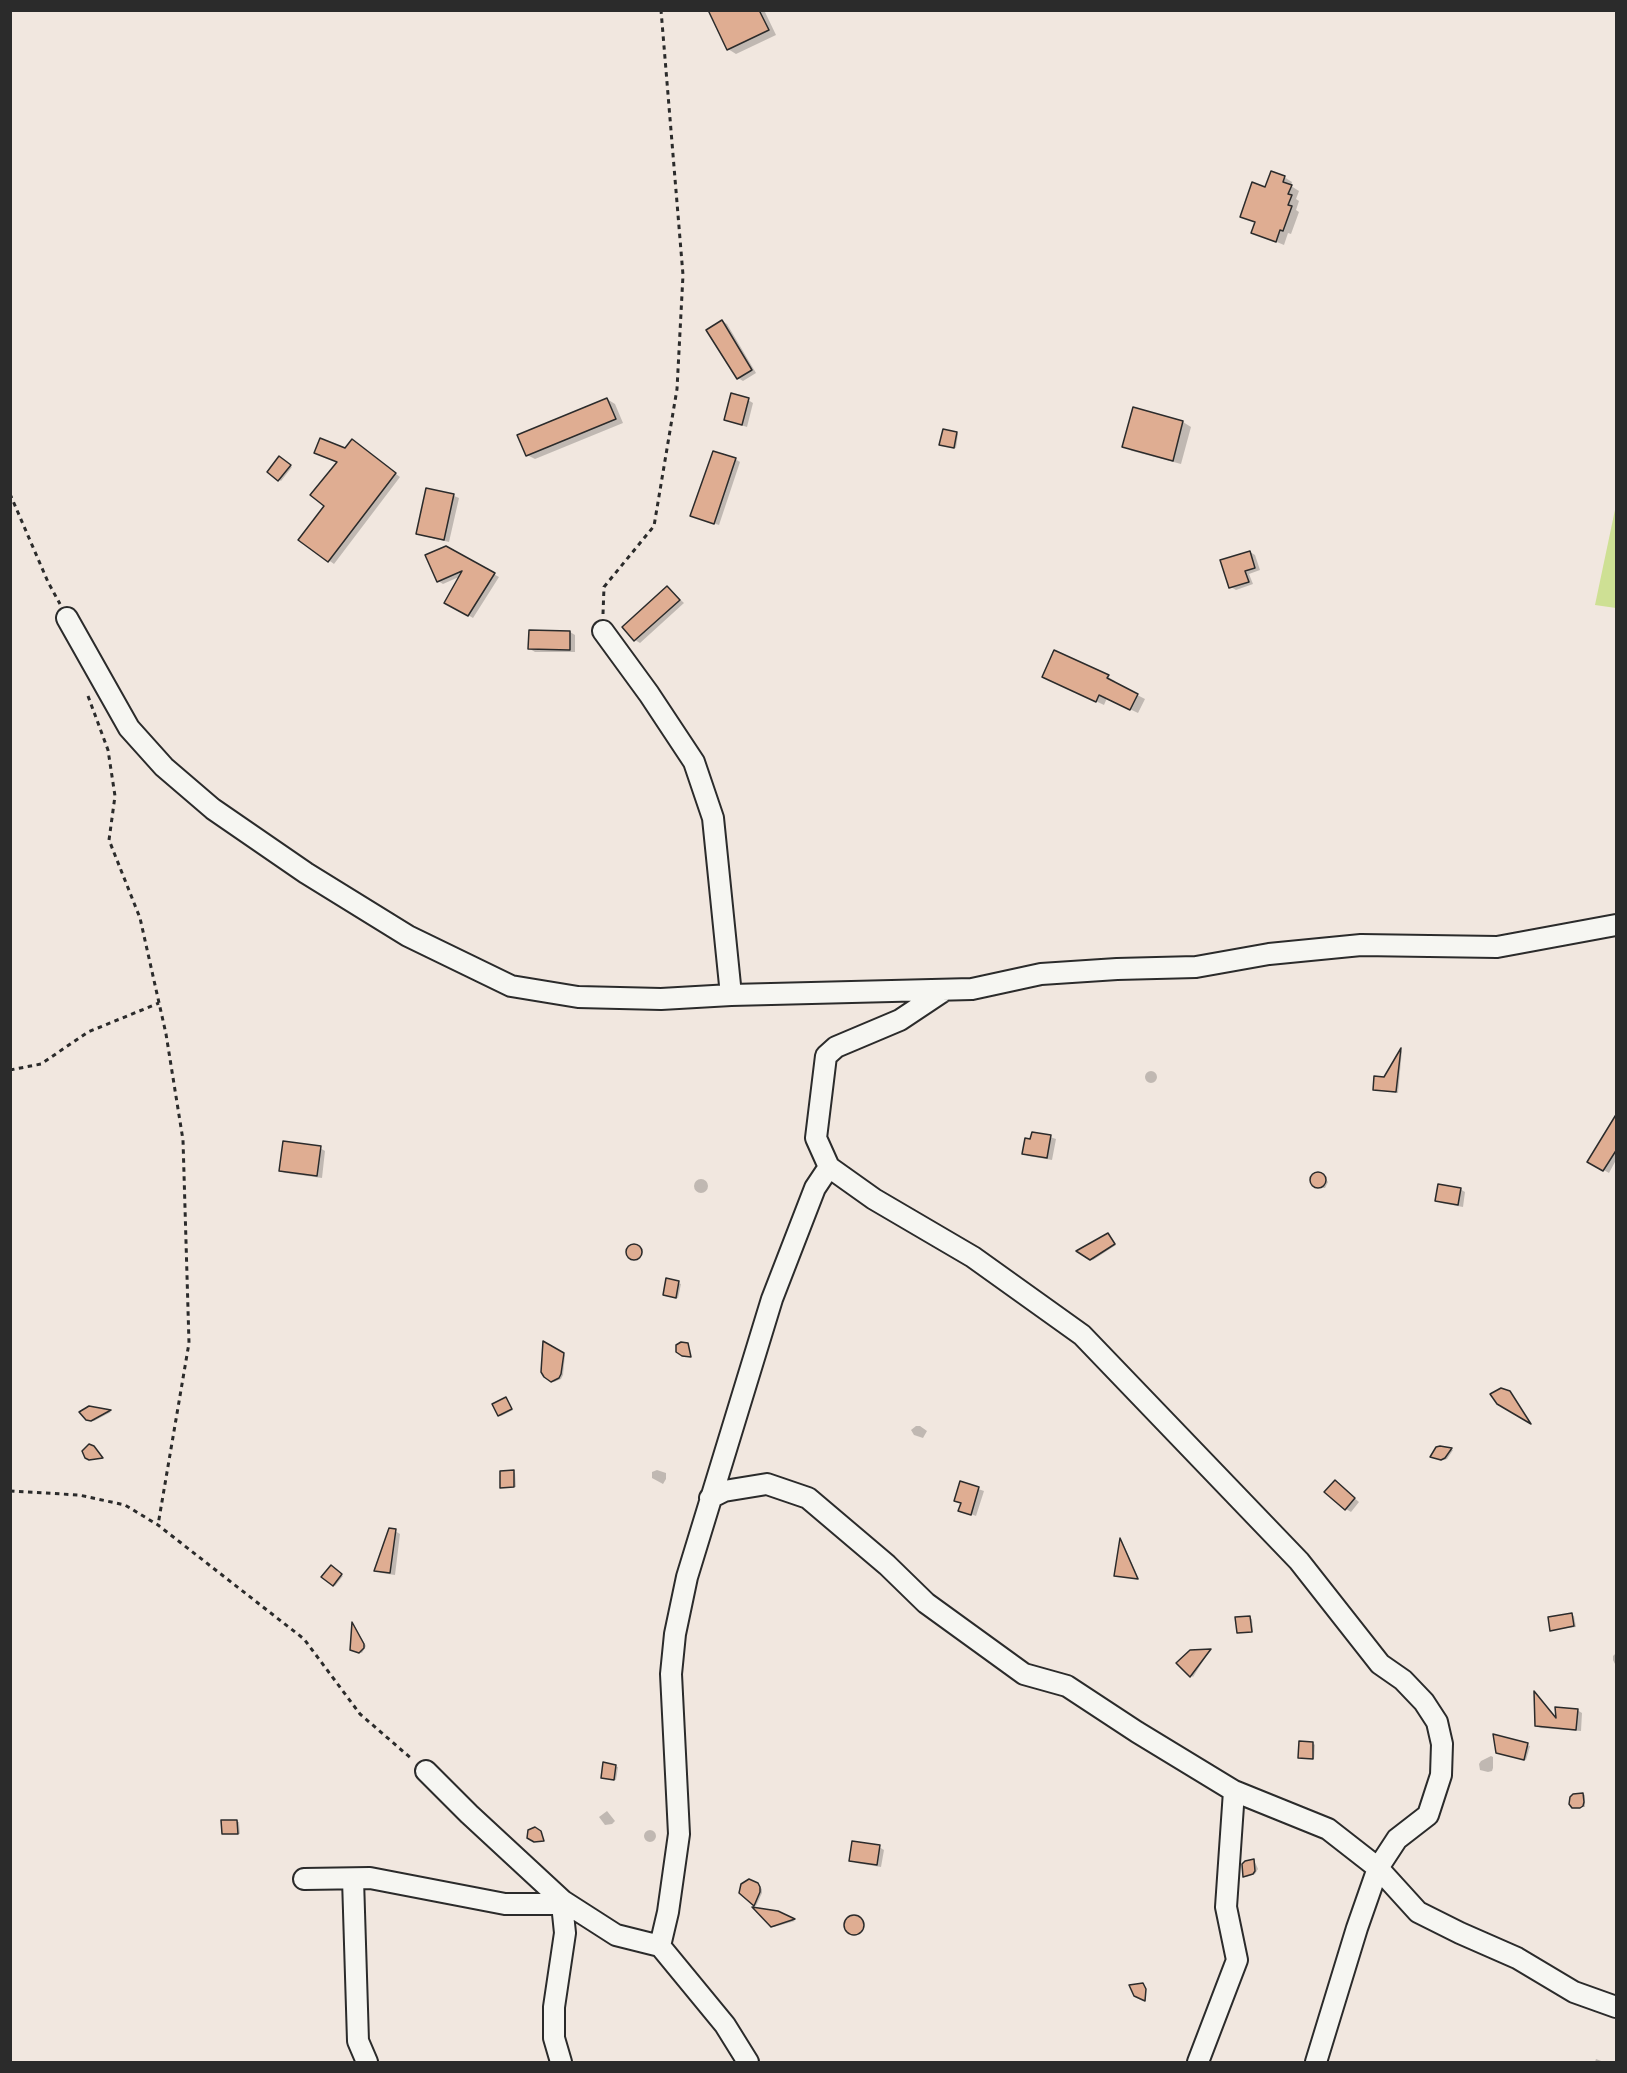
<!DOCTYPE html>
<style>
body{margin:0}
#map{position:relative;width:1627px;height:2073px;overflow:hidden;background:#f1e7df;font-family:"Comic Neue",sans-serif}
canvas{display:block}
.frame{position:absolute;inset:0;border:12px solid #2b2b2b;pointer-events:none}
</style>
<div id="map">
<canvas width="1627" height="2073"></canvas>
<div class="frame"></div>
</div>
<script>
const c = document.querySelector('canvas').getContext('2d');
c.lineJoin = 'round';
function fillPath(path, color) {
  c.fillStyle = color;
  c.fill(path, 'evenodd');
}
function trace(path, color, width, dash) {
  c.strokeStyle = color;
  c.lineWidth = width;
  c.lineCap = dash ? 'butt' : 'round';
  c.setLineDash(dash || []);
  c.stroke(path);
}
fillPath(new Path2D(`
 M1616,505V608L1595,605Z`), '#cee094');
fillPath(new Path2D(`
 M710,10H764L776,35L736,54L728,49Z
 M1284,177L1292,182L1291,186L1299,191L1296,199L1299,201L1296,210L1299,212L1291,234L1288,233L1284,245L1253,232L1256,223L1242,216Z
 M722,321L727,324L756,373L743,381L738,378Z
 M607,399L615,404L623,423L535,459L527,455Z
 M748,400L753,403L747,427L725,420Z
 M1134,409L1183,422L1191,427L1181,464L1132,451L1123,446Z
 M957,433L958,434L956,448L943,445Z
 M357,444L400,477L334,564L300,540L326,506L339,462L346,450Z
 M280,458L292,467L281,481L269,472Z
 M735,459L740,462L719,525L697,518Z
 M427,490L454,496L459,498L449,542L423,536L418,533Z
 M446,548L499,577L473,618L446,602L461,576L443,584L438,581Z
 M1250,552L1255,555L1260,570L1249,574L1253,584L1236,590L1231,587Z
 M668,588L684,603L640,643L635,640Z
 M530,631L570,632L575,635V652H535L530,649Z
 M1108,677L1115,681L1114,683L1145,699L1138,713L1107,698L1104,705L1051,680Z
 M1402,1050L1398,1093L1376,1090L1385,1079Z
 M1145 1077a6 6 0 1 1 12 0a6 6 0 1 1-12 0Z
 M1616,1116V1160L1609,1173L1590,1162Z
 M1050,1137L1056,1139L1052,1160L1028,1156L1023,1153L1032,1140Z
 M320,1148L325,1151L322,1178L285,1173L280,1171Z
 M1316,1174L1323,1175L1328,1182L1325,1188H1319L1313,1183L1312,1180Z
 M694 1186a7 7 0 1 1 14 0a7 7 0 1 1-14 0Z
 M1460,1189L1465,1192L1463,1207L1441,1203L1436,1200Z
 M1108,1234L1116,1245L1093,1260L1079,1251Z
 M629 1252a7 7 0 1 1 14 0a7 7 0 1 1-14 0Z
 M667,1280L681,1284L678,1298L666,1296Z
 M544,1343L565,1355L563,1375L561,1379L554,1382L545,1376Z
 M506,1399L513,1410L501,1416L499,1415Z
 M89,1408L111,1412L94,1421L90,1420Z
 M916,1426H920L927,1431L923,1438L914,1435L911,1430Z
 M1440,1447L1453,1450L1447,1459L1444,1460L1434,1457Z
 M657,1470L666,1473V1479L663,1484L652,1478V1472Z
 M513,1472L515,1473L516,1487H502Z
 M1336,1482L1359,1502L1351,1512L1346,1509Z
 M961,1483L984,1491L976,1516L960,1510L962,1504L956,1501Z
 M395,1531L400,1534L395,1575L381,1573L376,1570Z
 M1121,1540L1122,1541L1139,1579L1116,1576Z
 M331,1567L343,1576L335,1586L323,1577Z
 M1572,1615L1574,1616L1576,1627L1552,1630Z
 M1250,1618L1252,1619L1253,1632H1238Z
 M354,1625L366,1646L362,1653L351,1649Z
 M1210,1650L1193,1677L1178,1663L1190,1652Z
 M1616,1653V1666L1613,1660V1656Z
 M1535,1694L1558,1719L1577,1710L1582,1713L1581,1731L1541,1728L1536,1726Z
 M1495,1736L1530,1746L1526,1760L1499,1753Z
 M1313,1743L1315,1745L1314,1759L1302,1758Z
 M1491,1756L1493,1757V1768L1492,1771L1488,1772L1480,1770L1479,1764L1481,1761Z
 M604,1764L618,1767L616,1780L603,1778Z
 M1583,1794L1585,1795V1807L1573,1806Z
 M607,1811L615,1821L612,1824L605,1825L599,1817Z
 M223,1821L239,1822L240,1834L223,1833Z
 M644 1836a6 6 0 1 1 12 0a6 6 0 1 1-12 0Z
 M879,1847L884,1850L881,1867L856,1863L851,1860Z
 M1254,1860L1258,1869L1255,1874L1246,1877L1244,1876Z
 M756,1883L762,1889V1893L756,1906L741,1893Z
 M777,1913L795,1921L774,1927L772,1926Z
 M846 1926a9 9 0 1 1 18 0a9 9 0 1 1-18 0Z
 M1596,2059L1604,2062H1605H1595Z`), '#0003');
const building = new Path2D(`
 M708,10H759L769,30L727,50Z
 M1271,171L1285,176L1283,182L1292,185L1288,194L1292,195L1288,205L1292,206L1283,231L1280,230L1276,242L1251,233L1255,222L1240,217L1252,182L1265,187Z
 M722,320L752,370L737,379L706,330Z
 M731,393L749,398L742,425L724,420Z
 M607,398L616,419L526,456L517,435Z
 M1133,407L1183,421L1173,461L1122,447Z
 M943,429L957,432L954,448L939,445Z
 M320,438L345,448L352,439L396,473L328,562L298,540L324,506L310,495L337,462L314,453Z
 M713,451L736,458L714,524L690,516Z
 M279,456L291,465L278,481L267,472Z
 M426,488L454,494L444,540L416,534Z
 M446,546L495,573L468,616L444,603L462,571L437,582L425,555Z
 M1250,551L1255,568L1245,571L1249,582L1229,588L1220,560Z
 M667,586L680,600L634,641L622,627Z
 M529,630L570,631V650L528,649Z
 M1054,650L1109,675L1107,678L1138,694L1130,710L1099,695L1096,702L1042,677Z
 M1401,1048L1396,1092L1373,1090L1374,1076L1384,1077Z
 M1617,1113V1149L1603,1171L1587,1162Z
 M1032,1132L1051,1135L1047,1158L1022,1154L1025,1138L1030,1139Z
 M283,1141L321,1146L317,1176L279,1171Z
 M1310 1180a8 8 0 1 1 16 0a8 8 0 1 1-16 0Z
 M1438,1184L1461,1188L1458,1205L1435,1201Z
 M1108,1233L1115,1244L1090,1260L1076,1251Z
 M626 1252a8 8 0 1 1 16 0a8 8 0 1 1-16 0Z
 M666,1278L679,1281L676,1298L663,1295Z
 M543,1341L564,1353L561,1374L559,1378L551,1382L544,1377L541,1372Z
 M681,1342L688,1343L691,1357L682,1356L676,1352V1345Z
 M1501,1388L1510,1391L1531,1424L1497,1404L1490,1394Z
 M506,1397L512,1409L498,1416L492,1404Z
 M89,1406L111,1410L91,1421L86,1420L79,1412Z
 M89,1444L94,1446L103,1458L89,1460L85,1458L82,1451Z
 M1440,1446L1452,1448L1445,1458L1441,1460L1430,1457L1436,1447Z
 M514,1470V1487L500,1488V1471Z
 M1335,1480L1355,1498L1345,1510L1324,1492Z
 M960,1481L979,1487L971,1515L958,1511L961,1503L954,1501Z
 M389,1528L396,1529L390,1573L374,1571Z
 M1120,1538L1138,1579L1114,1576Z
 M331,1565L342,1574L333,1586L321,1577Z
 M1572,1613L1574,1626L1550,1631L1548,1617Z
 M1250,1616L1252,1632L1237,1633L1235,1617Z
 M352,1622L364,1644V1648L359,1653L350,1650Z
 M1211,1649L1190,1677L1176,1663L1190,1650Z
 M1534,1691L1556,1718L1555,1707L1578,1709L1576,1730L1535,1726Z
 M1493,1734L1528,1743L1524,1760L1496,1753Z
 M1299,1741L1313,1742V1759L1298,1758Z
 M603,1762L616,1765L614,1780L601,1778Z
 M1583,1793L1584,1802L1583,1806L1580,1808H1572L1569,1804L1570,1797L1573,1794Z
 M221,1820H237L238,1834H222Z
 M535,1827L541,1831L544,1841L534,1842L527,1838L528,1830Z
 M852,1841L880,1845L877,1865L849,1861Z
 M1254,1859L1255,1871L1253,1874L1243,1877L1242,1864L1245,1861Z
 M749,1879L758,1883L760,1887V1892L754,1906L739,1893L741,1884Z
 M752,1907L778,1911L795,1919L771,1927Z
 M844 1925a10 10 0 1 1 20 0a10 10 0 1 1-20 0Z
 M1143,1983L1146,1989L1145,2001L1134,1996L1129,1985Z`);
fillPath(building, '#dfad92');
trace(building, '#2b2b2b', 1.5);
const street = new Path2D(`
 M67,618L129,728L164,767L213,809L306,873L408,936L511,986L578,997L661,999L731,995L972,989L1041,974L1117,969L1196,967L1269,954L1361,945L1497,947L1616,925
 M603,631L649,694L694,762L713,818L731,995
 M829,1167L874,1199L973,1257L1082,1335L1299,1561L1380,1664L1403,1680L1424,1702L1437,1722L1442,1744L1441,1775L1428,1815L1397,1839L1378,1868L1357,1928L1316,2062
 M710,1498L724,1491L767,1484L808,1498L887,1565L926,1603L1024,1674L1067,1686L1137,1732L1234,1791L1328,1829L1378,1868L1418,1912L1460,1933L1517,1958L1574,1992L1616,2007
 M426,1771L469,1814L563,1901L616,1935L660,1946L725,2025L748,2062
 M304,1879L370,1878L505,1904H562L565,1933L554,2007V2038L561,2062
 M353,1879L358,2041L367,2062
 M660,1946L668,1912L679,1834L671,1674L675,1634L687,1577L772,1299L815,1188L829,1167L816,1138L826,1056L836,1047L900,1020L945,990
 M1198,2062L1237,1960L1226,1907L1234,1791`);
trace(street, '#2b2b2b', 24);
trace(new Path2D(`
 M10,494L48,582L60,604
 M603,614L604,587L654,526L677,389L683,275L661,10
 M88,696L108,750L115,796L109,840L140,918L166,1034L183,1140L189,1343L158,1525
 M10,1070L41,1064L88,1032L159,1003
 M10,1491L79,1495L125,1505L158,1525L304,1639L360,1714L413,1760`), '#2b2b2b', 3, [4.5, 4.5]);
trace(street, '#f6f6f2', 20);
</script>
